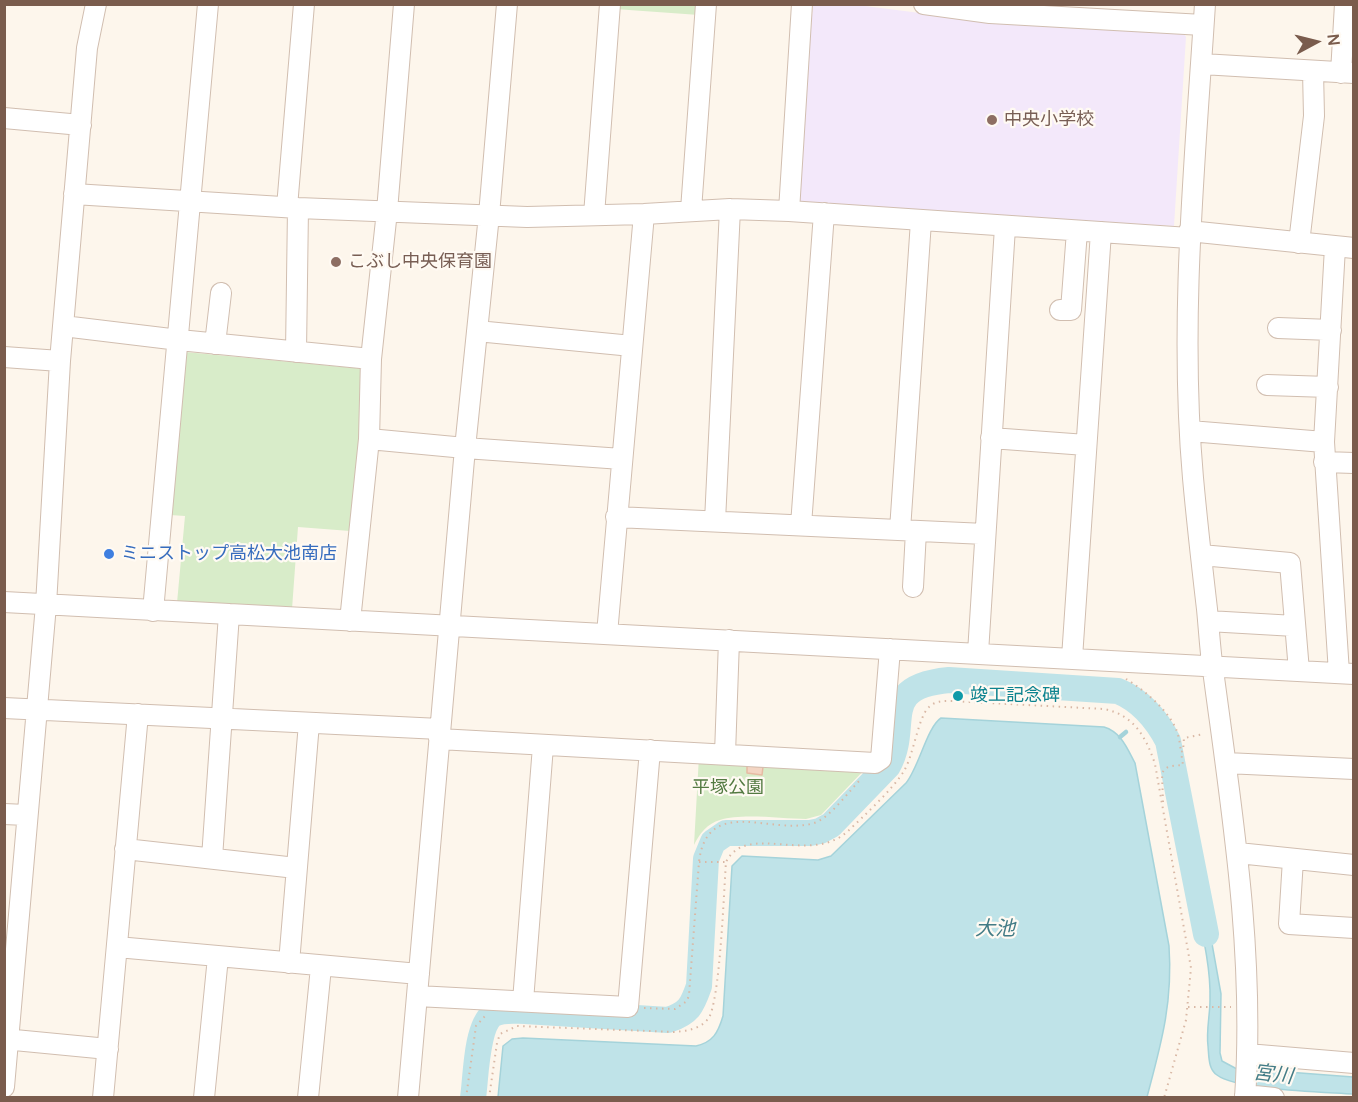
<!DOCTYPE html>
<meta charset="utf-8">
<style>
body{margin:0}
#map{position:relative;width:1358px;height:1102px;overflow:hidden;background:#fdf6ec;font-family:Manrope,sans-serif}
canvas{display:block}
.frame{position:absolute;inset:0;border:6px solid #7a5c4d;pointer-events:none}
.north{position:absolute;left:1286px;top:12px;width:60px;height:60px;-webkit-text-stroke:4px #fffaf3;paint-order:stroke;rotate:83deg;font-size:16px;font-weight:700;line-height:24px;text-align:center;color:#7a5c4d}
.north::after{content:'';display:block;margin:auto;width:21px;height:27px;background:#7a5c4d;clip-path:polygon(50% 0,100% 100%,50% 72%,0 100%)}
</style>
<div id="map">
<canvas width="1358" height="1102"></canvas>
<div class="frame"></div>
<div class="north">N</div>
</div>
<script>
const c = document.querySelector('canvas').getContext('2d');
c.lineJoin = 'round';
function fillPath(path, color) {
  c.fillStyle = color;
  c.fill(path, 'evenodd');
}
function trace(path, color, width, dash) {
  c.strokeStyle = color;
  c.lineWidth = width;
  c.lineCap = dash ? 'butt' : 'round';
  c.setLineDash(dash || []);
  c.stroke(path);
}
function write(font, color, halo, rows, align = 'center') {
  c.font = font + ' Manrope,"Noto Sans JP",sans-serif';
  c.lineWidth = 4.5;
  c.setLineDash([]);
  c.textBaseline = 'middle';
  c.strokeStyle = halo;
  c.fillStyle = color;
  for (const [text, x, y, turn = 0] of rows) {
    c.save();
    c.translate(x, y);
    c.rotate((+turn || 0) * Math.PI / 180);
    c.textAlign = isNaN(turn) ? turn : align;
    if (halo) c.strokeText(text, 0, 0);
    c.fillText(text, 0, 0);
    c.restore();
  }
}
fillPath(new Path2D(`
 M813,5H857L991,22L1182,31L1186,37L1174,226L796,204Z`), '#f3e8fa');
fillPath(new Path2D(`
 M615,5H700L699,15L615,9Z
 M185,352L365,369L350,531L298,527L292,609L177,603L185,516L170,515Z
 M699,756L869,765L821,815L806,819C783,819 742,813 720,820C708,823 699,834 694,845Z`), '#d8ecc9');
const water = new Path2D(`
 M941,718L1104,727C1121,732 1127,748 1135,763L1169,946C1173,1003 1161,1044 1147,1097H498L503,1046L512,1039L523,1038L696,1046C713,1042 718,1033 723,1016L732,866L742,856L818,860L831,856L906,783C919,767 927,727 941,718Z
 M1204,899L1221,994L1220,1053L1222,1061L1235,1068L1353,1077V1094C1326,1092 1236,1090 1217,1075C1208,1069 1209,1056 1208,1046C1206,1031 1210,1015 1210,1000C1211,967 1202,932 1195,900Z`);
fillPath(water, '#bfe3e8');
trace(water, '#a5d3da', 1.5);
trace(new Path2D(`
 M1141,718L1147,712
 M1120,737L1126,732`), '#a5d3da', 4.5);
trace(new Path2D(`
 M473,1098C476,1078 476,1028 492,1015C501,1009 515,1011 525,1011L668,1020C689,1013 692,1006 699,986L706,859L713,842L726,833H810L820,831L831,825L888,766C911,725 876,687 949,680L1118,691C1140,700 1157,720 1168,741L1206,934`), '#bfe3e8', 26);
const building = new Path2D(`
 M747,766L763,767L762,775L747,773Z`);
fillPath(building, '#f3d5c3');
trace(building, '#e6bba3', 1.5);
const minor = new Path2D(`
 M924,4L990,13L1203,25
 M1205,4C1195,162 1179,320 1193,478C1197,522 1202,566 1207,609C1209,629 1210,650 1213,670C1232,813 1255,952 1245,1098
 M1202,64L1354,73
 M1341,73L1345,4
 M4,118L81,125
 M74,194L298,208L527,217L644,214L730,209L789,211L1189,238
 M287,207L304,4
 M691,210L706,4
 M789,211L802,4
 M594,215L610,4
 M1189,231L1354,248
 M1299,243L1314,116L1313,71
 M1335,247L1324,442L1339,673
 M1060,310H1071L1077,231
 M63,326L179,340L371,359
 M1278,328L1331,330
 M477,331L632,346
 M215,344L221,293
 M296,352L298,208
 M4,357L60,361
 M1267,385L1328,387
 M1190,431L1324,442
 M991,438L1086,445
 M369,439L465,448L622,459
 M1324,462L1354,463
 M616,517L985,534
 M715,521L730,209
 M801,525L824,213
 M900,530L921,221
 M1201,555L1290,563L1299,671
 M913,587L916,531
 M4,602L1354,674
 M153,611L208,4
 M350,621L369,439L371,359L387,211L404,4
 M1208,621L1295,626
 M607,634L644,214
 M978,653L1005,227
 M1072,658L1101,232
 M4,708L440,729
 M439,739L875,763L881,759L890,649
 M725,754L729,640
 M1226,763L1354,769
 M4,814L26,815
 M125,849L296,868
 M1238,853L1354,865
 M212,858L229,614
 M1293,859L1289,924L1354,928
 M117,947L419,974
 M289,963L309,723
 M417,996L628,1007L650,750
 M523,1001L543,746
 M4,1039L108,1049
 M1247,1054L1354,1063
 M4,1087L46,605L60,361L87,48L96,4
 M1245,1095L1274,1098
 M103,1098L138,714
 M204,1098L218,957
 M308,1098L321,967
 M408,1098L465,448L489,215L507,4`);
trace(minor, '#d1beb0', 22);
trace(new Path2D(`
 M1126,679C1143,689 1168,710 1176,729C1179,736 1180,744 1181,752
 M1163,802L1162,774C1165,765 1173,766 1183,765L1181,752L1183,751L1184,738L1204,734
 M699,862H726
 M1188,1007H1231
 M644,1008L675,1009L687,1001L689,995L699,862C707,794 773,836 814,823C830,818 849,791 861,779
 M466,1098L476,1026L485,1016
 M489,1098L497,1043L500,1034L517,1026L674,1032C687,1031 700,1029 708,1019C720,1004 724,888 726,862C747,821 810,866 848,831C864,816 893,789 904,771C914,754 918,717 929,707C935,701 943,701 951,701L1104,709C1134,715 1146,737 1155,764L1191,968L1186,1020L1164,1098`), '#d9b8a5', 2, [1.5, 4.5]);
trace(minor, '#fff', 20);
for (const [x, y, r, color] of [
 [992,120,6,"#8d6e63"],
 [336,262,6,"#8d6e63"],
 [109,554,6,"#3f7fe0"],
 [958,696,6,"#0f9aa8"]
]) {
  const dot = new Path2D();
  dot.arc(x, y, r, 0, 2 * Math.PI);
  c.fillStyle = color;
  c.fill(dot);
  trace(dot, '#fffaf3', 2);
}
write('18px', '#785e54', '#fffaf3', [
 ["中央小学校",1004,120],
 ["こぶし中央保育園",348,262]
], 'left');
write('18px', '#366cbe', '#fffaf3', [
 ["ミニストップ高松大池南店",121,554]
], 'left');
write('18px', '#0d838f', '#fffaf3', [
 ["竣工記念碑",970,696]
], 'left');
write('18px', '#537a41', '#fffaf3', [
 ["平塚公園",728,788]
]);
write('italic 20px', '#437c86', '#fffaf3', [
 ["大池",995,929],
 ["宮川",1273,1075,7]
]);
</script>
